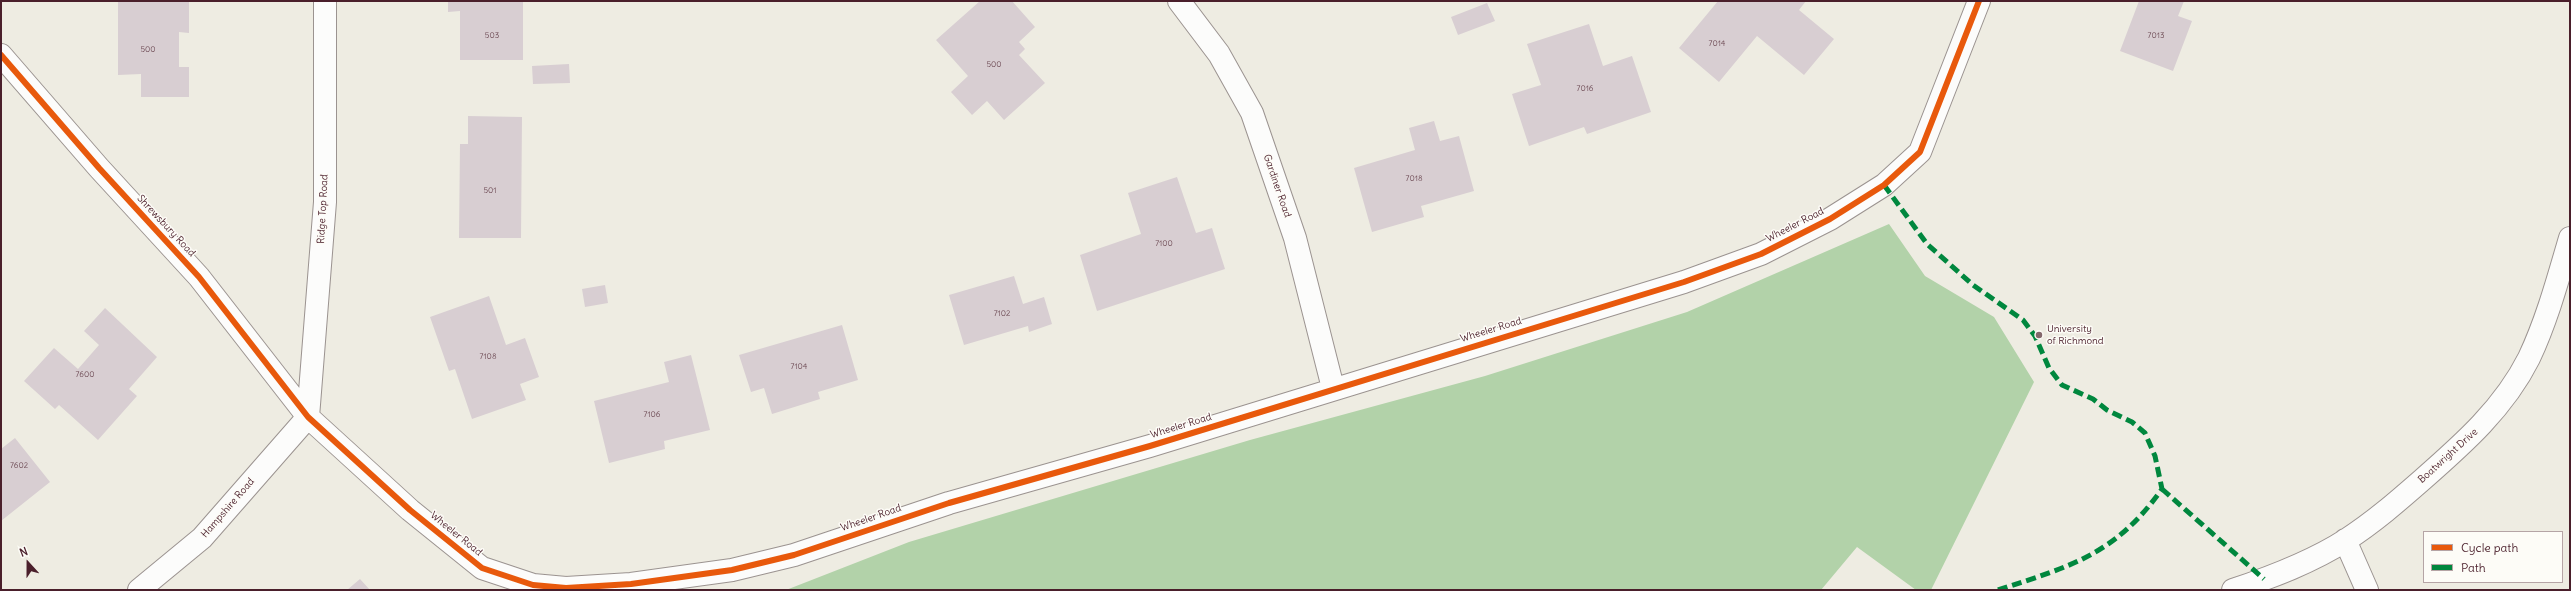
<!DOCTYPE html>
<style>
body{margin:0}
#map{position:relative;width:2571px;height:591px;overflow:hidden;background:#eeece2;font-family:Delius,sans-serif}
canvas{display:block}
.frame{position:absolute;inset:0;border:2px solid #4a1f2b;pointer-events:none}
.legend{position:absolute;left:2423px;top:531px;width:140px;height:52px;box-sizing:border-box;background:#fdfcf7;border:1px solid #b5a4a5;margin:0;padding:5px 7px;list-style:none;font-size:12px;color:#4a1f2b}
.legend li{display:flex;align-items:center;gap:8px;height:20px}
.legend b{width:20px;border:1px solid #b5a4a5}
.north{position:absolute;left:8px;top:543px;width:40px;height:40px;-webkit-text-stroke:3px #fdfcf7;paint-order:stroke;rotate:339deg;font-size:11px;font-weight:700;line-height:16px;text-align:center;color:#4a1f2b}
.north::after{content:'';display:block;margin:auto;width:14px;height:18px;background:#4a1f2b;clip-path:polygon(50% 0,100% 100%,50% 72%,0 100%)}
</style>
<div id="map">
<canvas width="2571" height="591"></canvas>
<div class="frame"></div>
<ul class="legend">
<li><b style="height:5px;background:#e8590c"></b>Cycle path</li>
<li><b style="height:5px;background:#00873e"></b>Path</li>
</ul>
<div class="north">N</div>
</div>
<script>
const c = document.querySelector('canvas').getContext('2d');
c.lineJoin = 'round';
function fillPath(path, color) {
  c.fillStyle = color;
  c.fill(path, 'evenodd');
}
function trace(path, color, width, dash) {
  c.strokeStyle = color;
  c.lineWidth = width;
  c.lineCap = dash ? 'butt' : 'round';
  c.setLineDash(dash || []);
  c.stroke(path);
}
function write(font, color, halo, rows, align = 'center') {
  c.font = font + ' Delius,sans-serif';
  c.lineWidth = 3;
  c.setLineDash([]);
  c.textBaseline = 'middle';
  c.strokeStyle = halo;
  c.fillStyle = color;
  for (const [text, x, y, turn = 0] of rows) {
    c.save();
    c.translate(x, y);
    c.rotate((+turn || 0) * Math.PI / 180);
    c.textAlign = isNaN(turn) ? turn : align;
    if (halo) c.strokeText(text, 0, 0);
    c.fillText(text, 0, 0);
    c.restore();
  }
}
fillPath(new Path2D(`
 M1889,224L1925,276L1994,317L2034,382L1931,590H1916L1857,547L1821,590H786L909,542L1250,440L1485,376L1687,312Z`), '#b2d2a9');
fillPath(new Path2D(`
 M118,1H189V33L179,32V67H189V97H141V74L118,75Z
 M448,1H523V60H460V11L448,12Z
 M980,1H1012L1035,27L1019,42L1025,49L1019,55L1045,83L1004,120L987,101L972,115L951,92L968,76L936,40Z
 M1718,1H1806L1799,10L1834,39L1804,75L1757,36L1719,82L1679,48Z
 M2139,1H2184L2178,16L2192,21L2173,71L2120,51Z
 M1487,3L1495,21L1458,35L1451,17Z
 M1589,24L1603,66L1632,56L1651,112L1587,134L1584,127L1529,146L1512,94L1541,85L1527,44Z
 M569,64L570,83L533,84L532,66Z
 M468,116L522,117L521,238H459L460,144H468Z
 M1434,121L1440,141L1459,136L1474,191L1421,206L1424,217L1372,232L1354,168L1415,150L1409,128Z
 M1177,177L1196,233L1212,228L1225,269L1097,311L1080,255L1141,234L1128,193Z
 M1014,276L1023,304L1044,297L1052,324L1029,332L1028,326L964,345L949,295Z
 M605,285L608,303L585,307L582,289Z
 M489,296L506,345L525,338L539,377L520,384L526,400L472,419L455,369L449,371L430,317Z
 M105,308L157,357L129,389L137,396L98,440L59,405L55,409L24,381L54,348L78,369L99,345L84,331Z
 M842,325L858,380L818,392L820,399L772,414L764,388L751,392L739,355Z
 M691,355L710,430L664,441L665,449L609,463L594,401L669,382L664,362Z
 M15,438L50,482L1,521V449Z
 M360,579L370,590H347Z`), '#d8ced2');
const minor = new Path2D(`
 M1179,1L1219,54L1252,113L1295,238L1333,388
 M1,55L99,168L199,277L308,417L410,510L482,568L533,585L566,588L631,584L732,570L794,555L949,503L1150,446L1684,282L1761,254L1830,219L1884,185L1920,152L1979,1
 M308,417L325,202V1
 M2345,540L2367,590
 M139,590L202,538L308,417
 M2233,590C2272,577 2312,562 2346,540C2374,522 2398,501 2422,480C2463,444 2504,408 2529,358C2547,320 2558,279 2570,238`);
trace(minor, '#9b9390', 24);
trace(minor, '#fcfcfb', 22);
trace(new Path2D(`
 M1884,185L1927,244L1973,285L2023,320L2035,336L2049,368L2062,385L2093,399L2107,410L2132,422L2145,433L2155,456L2162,489C2115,555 2071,566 1998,590
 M2162,489L2264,579`), '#00873e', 5, [10, 5]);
trace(new Path2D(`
 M1,55L99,168L199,277L308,417L410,510L482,568L533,585L566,588L631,584L732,570L794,555L949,503L1150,446L1684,282L1761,254L1830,219L1884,185L1920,152L1979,1`), '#e8590c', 6);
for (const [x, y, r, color] of [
 [2039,335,4,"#83676b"]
]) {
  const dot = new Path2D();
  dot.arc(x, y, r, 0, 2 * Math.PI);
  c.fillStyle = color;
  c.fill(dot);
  trace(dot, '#fdfcf7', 1.5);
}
write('8px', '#6e4b55', null, [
 ["503",492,36],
 ["7013",2156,36],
 ["7014",1717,44],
 ["500",148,50],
 ["500",994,65],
 ["7016",1585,89],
 ["7018",1414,179],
 ["501",490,191],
 ["7100",1164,244],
 ["7102",1002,314],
 ["7108",488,357],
 ["7104",799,367],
 ["7600",85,375],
 ["7106",652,415],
 ["7602",19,466]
]);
write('10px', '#4a1f2b', '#fdfcf7', [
 ["Gardiner Road",1277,186,71],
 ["Ridge Top Road",323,209,-87],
 ["Wheeler Road",1795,225,-27],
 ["Shrewsbury Road",166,226,47],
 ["Wheeler Road",1491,330,-17],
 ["Wheeler Road",1181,426,-17],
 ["Boatwright Drive",2448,456,-42],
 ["Hampshire Road",228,508,-49],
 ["Wheeler Road",871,518,-19],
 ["Wheeler Road",456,534,39]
]);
write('10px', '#4a1f2b', '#fdfcf7', [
 ["University",2047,329],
 ["of Richmond",2047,341]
], 'left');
</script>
